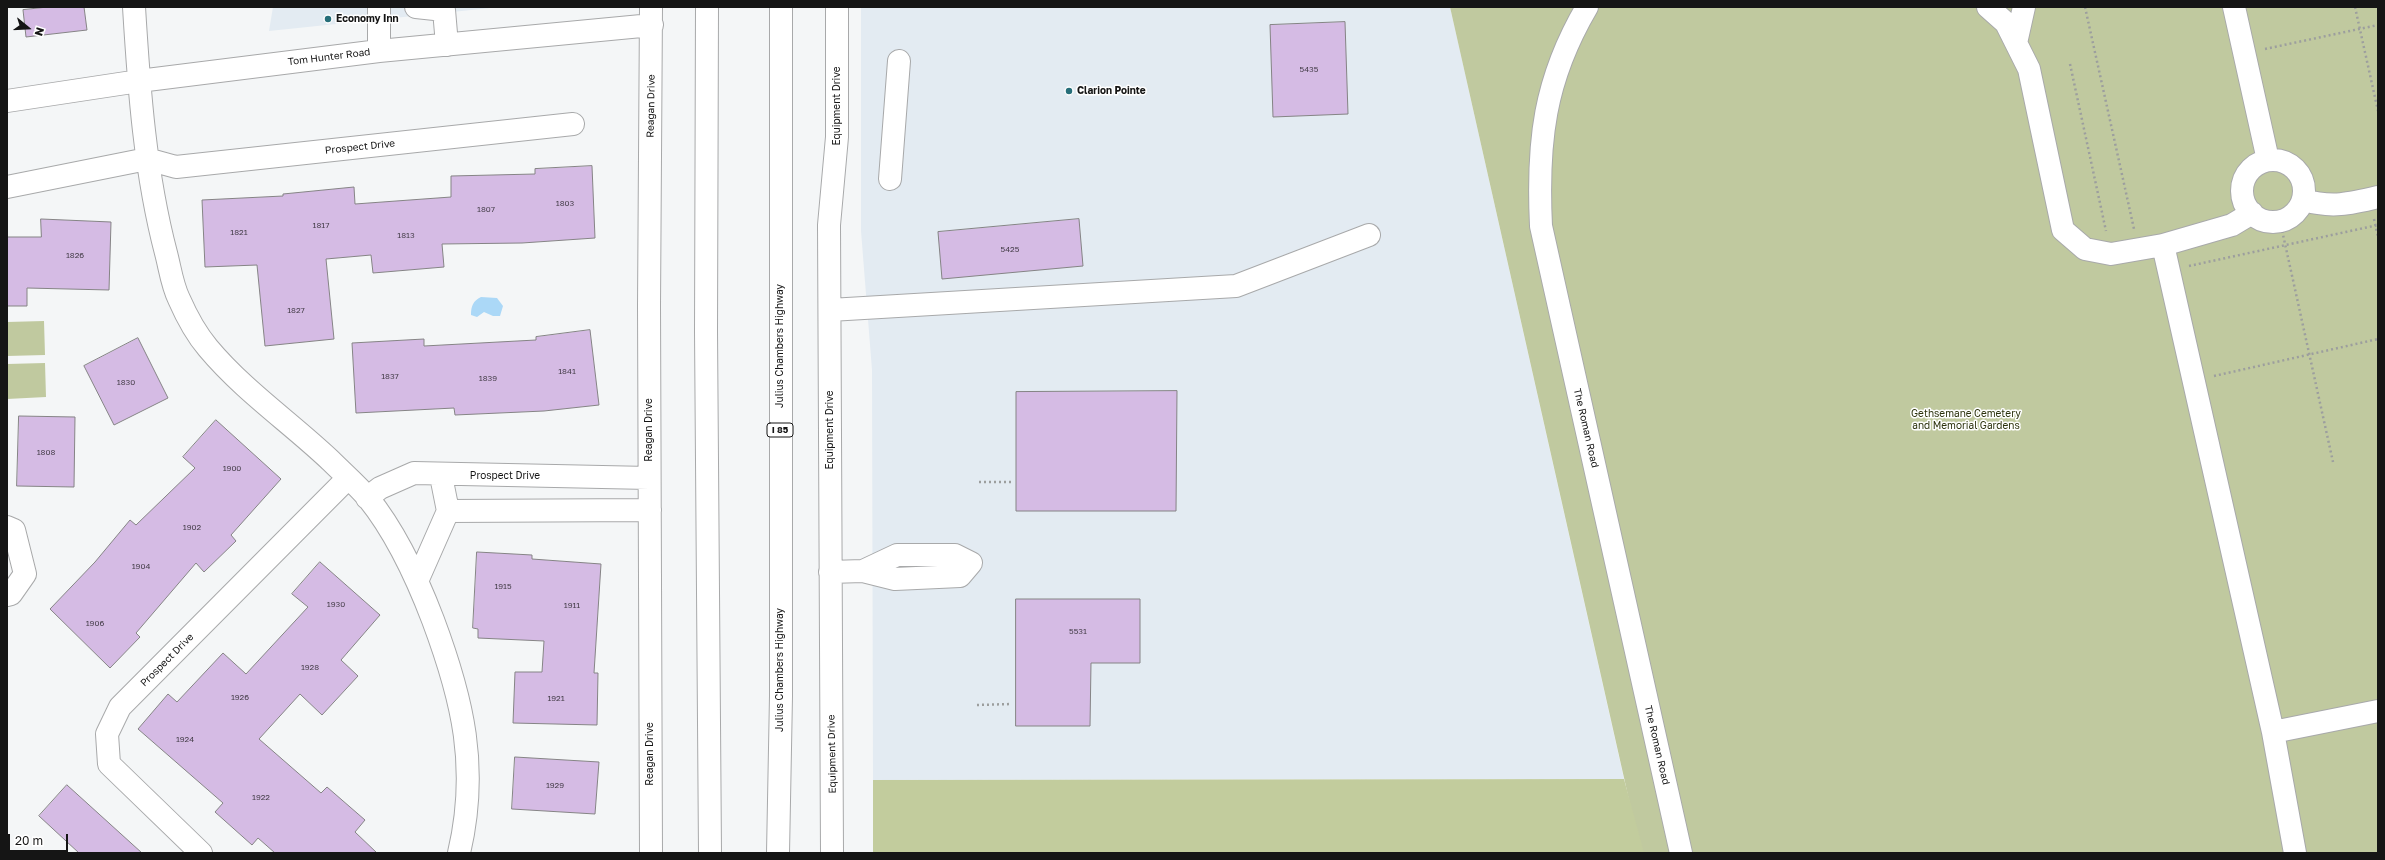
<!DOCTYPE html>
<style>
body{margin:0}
#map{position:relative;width:2385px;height:860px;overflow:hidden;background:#f4f6f7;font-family:"Golos Text",sans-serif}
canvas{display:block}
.frame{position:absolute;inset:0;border:8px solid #151515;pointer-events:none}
.north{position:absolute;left:8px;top:8px;width:40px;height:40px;-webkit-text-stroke:3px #fff;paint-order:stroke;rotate:108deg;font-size:11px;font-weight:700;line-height:16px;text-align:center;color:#151515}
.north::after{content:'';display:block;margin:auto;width:14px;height:18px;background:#151515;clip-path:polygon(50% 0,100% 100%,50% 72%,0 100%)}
.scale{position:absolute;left:8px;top:834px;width:60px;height:18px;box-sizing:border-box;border:2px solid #151515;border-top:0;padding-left:5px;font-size:12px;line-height:14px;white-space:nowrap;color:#151515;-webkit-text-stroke:3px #fff;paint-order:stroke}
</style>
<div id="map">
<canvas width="2385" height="860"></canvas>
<div class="frame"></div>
<div class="north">N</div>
<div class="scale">20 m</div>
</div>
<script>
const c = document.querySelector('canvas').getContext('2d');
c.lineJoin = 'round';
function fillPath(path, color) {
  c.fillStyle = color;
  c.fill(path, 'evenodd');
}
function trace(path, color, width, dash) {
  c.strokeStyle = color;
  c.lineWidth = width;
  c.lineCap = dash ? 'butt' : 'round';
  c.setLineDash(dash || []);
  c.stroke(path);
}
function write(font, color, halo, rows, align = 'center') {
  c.font = font + ' "Golos Text",sans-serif';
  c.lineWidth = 3;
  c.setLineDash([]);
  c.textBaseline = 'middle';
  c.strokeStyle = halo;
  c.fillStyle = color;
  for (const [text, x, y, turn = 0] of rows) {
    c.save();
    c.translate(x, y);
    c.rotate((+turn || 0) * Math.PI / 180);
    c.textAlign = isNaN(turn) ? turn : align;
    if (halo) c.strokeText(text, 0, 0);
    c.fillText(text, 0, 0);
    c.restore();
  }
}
fillPath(new Path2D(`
 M273,7H500L269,31Z
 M861,7H1450L1624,779L873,780L872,370L861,231Z`), '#e3ebf2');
fillPath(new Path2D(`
 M1450,7H2378V853H1641Z
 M44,321L45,355L7,356V322Z
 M45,363L46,397L7,399V364Z`), '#c0c99f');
fillPath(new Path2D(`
 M1624,779L1644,853H873V780Z`), '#c2cc9d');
fillPath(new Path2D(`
 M481,297L497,298L503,306L500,316H493L484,312L477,317L471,315C471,306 473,301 481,297Z`), '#abd8f7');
const building = new Path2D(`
 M48,7H84L87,30L26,37L23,10Z
 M1345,22L1348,114L1273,117L1270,25Z
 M592,166L595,238L522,243L442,244L444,267L373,273L371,255L326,259L334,339L265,346L257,265L205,267L202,200L283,196V194L354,187L355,204L451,197V176L535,174V169Z
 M41,219L111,222L109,290L27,288V306H7V237H41Z
 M1079,219L1083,266L942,279L938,232Z
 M590,330L599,405L544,411L455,415L454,408L356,413L352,343L424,339V346L536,340V337Z
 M138,338L168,398L114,425L84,366Z
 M1177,391L1176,511H1016V392Z
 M19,416L75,417L74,487L17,486Z
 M216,420L281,479L231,535L236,541L204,572L196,563L136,633L140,637L110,668L50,609L95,562L130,520L136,525L195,468L183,457Z
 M477,552L532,555V559L601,564L594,673H598L597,725L513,723L515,672H542L544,641L478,638V629L473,628Z
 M320,562L380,615L341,660L358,676L322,715L300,694L259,739L321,793L327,787L365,820L355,832L377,853H275L258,838L252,845L215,812L223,803L138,729L168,694L177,702L223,653L246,674L308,607L292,594Z
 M1016,599H1140V663H1091L1090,726H1016Z
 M515,757L599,762L595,814L512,809Z
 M67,785L142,853H79L39,816Z`);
fillPath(building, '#d5bbe4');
trace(building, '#858485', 1);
const minor = new Path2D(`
 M134,7C139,89 145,173 166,253C170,268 172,285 179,299C186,315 197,335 208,348C244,391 291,423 331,461C343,473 358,486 368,498C397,534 417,578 433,620C463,700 479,768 459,853
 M416,7L444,10L447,45
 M1587,7C1544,80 1537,142 1541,226L1681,853
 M1988,7L2006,23L2029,69L2063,230L2085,249L2111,254L2163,245L2232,225L2252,213
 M2234,7L2268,160
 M2016,43L2024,7
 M379,51V7
 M7,101L139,81L379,51L652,25
 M2242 191a31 31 0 1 1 62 0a31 31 0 1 1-62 0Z
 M890,179L899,61
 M7,187L147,159L176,167L573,124
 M2303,200C2332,208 2349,204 2378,197
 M2163,245L2273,732L2295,853
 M830,310L1236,286L1369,235
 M441,476L448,511
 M367,498L380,488L414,473L649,478
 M448,511L650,510
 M7,527L14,530L25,574L11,594L7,595
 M830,572L863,571L895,579L960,576L971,563L955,555H897L863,571
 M418,579L448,511
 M2273,732L2378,711
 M201,853L109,764L107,734L120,707L347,479
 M651,853L649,306L651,7
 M832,853L829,225L837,137V7`);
const highway = new Path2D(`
 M707,7L706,331L710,853
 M778,853L781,696V7`);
trace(minor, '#a8a9aa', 24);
trace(highway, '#a8a9aa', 24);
trace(new Path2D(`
 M2085,7L2134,229
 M2355,7L2378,111
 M2265,49L2378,25
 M2070,64L2106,231
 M2374,219L2378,237
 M2280,221L2333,462
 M2189,266L2378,225
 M2214,376L2378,339
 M979,482H1012
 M977,705L1012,704`), '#9c9e9e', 2.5, [2, 3]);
trace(minor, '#fff', 22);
trace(highway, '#fff', 22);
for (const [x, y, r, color] of [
 [328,19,4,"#266e79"],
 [1069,91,4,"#266e79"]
]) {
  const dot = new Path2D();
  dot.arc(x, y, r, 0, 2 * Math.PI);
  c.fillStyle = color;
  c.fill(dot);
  trace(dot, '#fff', 1.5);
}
write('8px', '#453e49', null, [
 ["5435",1309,69],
 ["1803",565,203],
 ["1807",486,209],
 ["1817",321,225],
 ["1821",239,232],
 ["1813",406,235],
 ["5425",1010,249],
 ["1826",75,255],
 ["1827",296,310],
 ["1841",567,371],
 ["1837",390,376],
 ["1839",488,378],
 ["1830",126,382],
 ["1808",46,452],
 ["1900",232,468],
 ["1902",192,527],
 ["1904",141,566],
 ["1915",503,586],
 ["1930",336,604],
 ["1911",572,605],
 ["1906",95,623],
 ["5531",1078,631],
 ["1928",310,667],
 ["1926",240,697],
 ["1921",556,698],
 ["1924",185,739],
 ["1929",555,785],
 ["1922",261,797]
]);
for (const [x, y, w] of [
 [780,430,26]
]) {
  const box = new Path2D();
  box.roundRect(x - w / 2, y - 7, w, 14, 3);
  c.fillStyle = '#fff';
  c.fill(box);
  trace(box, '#151515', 1);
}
write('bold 9px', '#151515', null, [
 ["I 85",780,430]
]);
write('bold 10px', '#151515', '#fff', [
 ["Economy Inn",336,19],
 ["Clarion Pointe",1077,91]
], 'left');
write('10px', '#151515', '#fff', [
 ["Tom Hunter Road",329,57,-7],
 ["Reagan Drive",651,106,-89],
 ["Equipment Drive",837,106,-90],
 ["Prospect Drive",360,147,-6],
 ["Julius Chambers Highway",780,346,-90],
 ["The Roman Road",1586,428,77],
 ["Reagan Drive",649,430,-90],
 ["Equipment Drive",830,430,-90],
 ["Prospect Drive",505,476],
 ["Prospect Drive",167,660,-45],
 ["Julius Chambers Highway",780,670,-90],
 ["The Roman Road",1657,745,77],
 ["Reagan Drive",650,754,-90],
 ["Equipment Drive",832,754,-91]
]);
write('10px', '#2d330e', '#fff', [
 ["Gethsemane Cemetery",1966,414],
 ["and Memorial Gardens",1966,426]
]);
</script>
